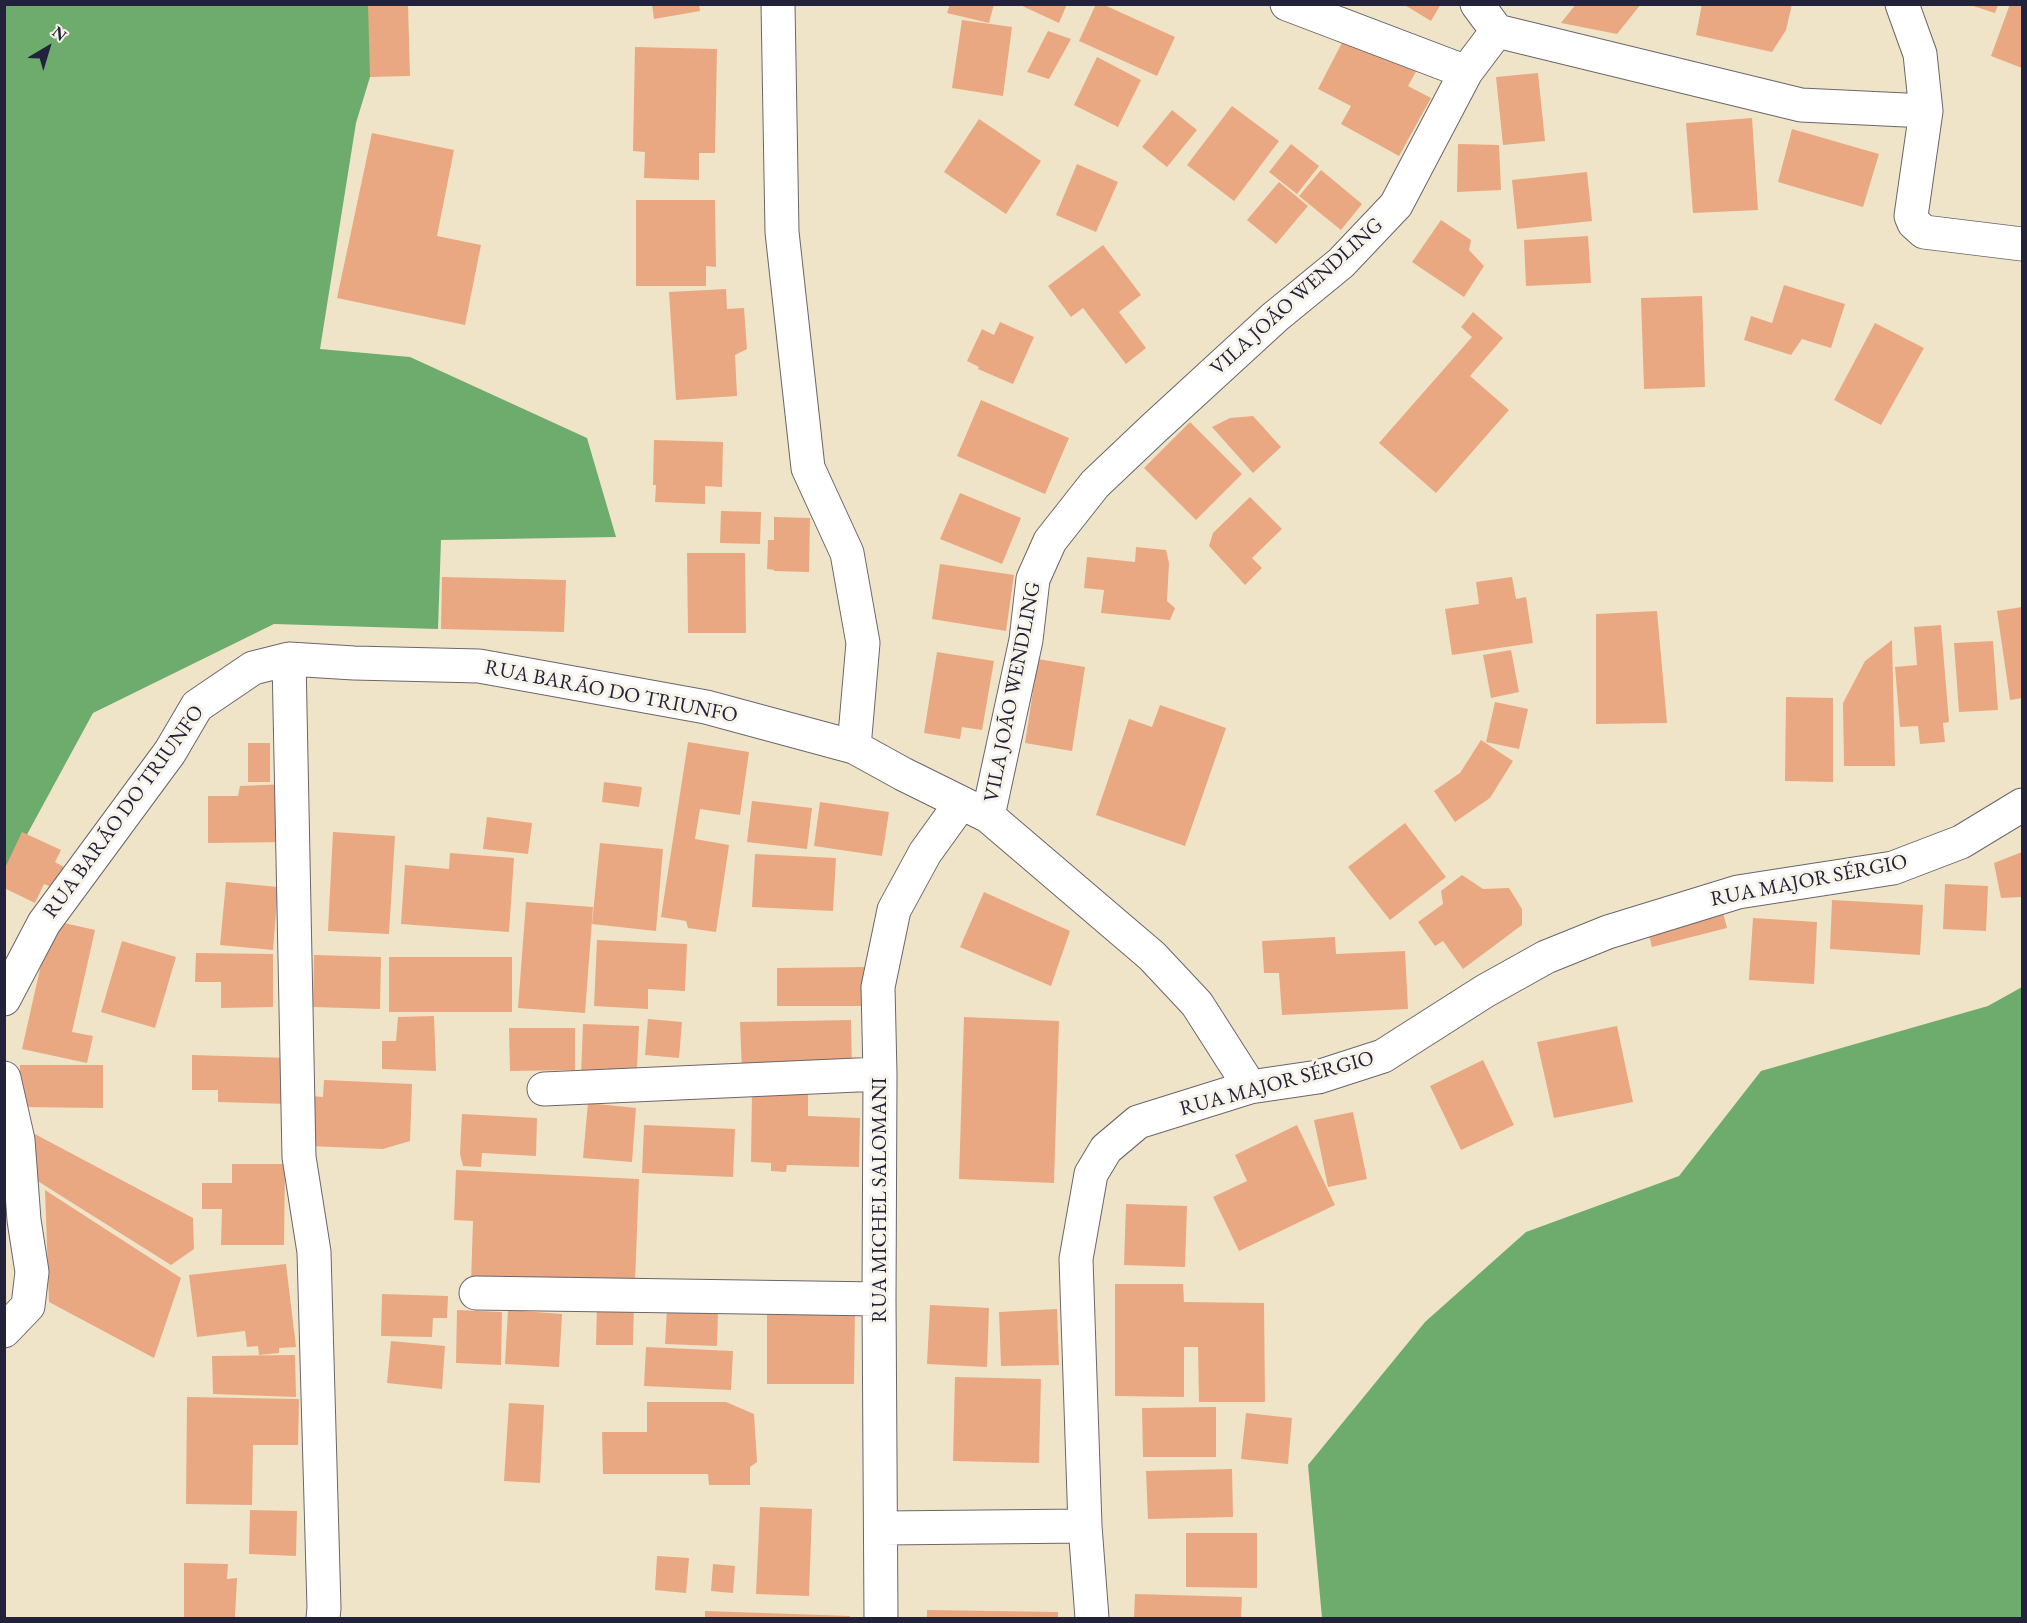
<!DOCTYPE html>
<meta charset="utf-8">
<style>
body{margin:0}
#map{position:relative;width:2027px;height:1623px;overflow:hidden;background:#f0e4c8;font-family:"EB Garamond",serif}
canvas{display:block}
.frame{position:absolute;inset:0;border:6px solid #22223b;pointer-events:none}
.north{position:absolute;left:18px;top:18px;width:60px;height:60px;-webkit-text-stroke:4px #f7f3e8;paint-order:stroke;rotate:38deg;font-size:16px;font-weight:700;line-height:24px;text-align:center;color:#22223b}
.north::after{content:'';display:block;margin:auto;width:21px;height:27px;background:#22223b;clip-path:polygon(50% 0,100% 100%,50% 72%,0 100%)}
</style>
<div id="map">
<canvas width="2027" height="1623"></canvas>
<div class="frame"></div>
<div class="north">N</div>
</div>
<script>
const g = document.querySelector('canvas').getContext('2d');
g.lineJoin = 'round';
function fillPath(path, color) { g.fillStyle = color; g.fill(path, 'evenodd'); }
function stroke(path, color, width, dash) { g.strokeStyle = color; g.lineWidth = width; g.lineCap = dash ? 'butt' : 'round'; g.setLineDash(dash || []); g.stroke(path); }
function label(font, color, halo, rows, align = 'center') {
  g.font = font + ' "EB Garamond",serif'; g.lineWidth = 6; g.setLineDash([]); g.textBaseline = 'middle'; g.strokeStyle = halo; g.fillStyle = color; for (const [text, x, y, turn = 0] of rows) {
    g.save(); g.translate(x, y); g.rotate((+turn || 0) * Math.PI / 180); g.textAlign = isNaN(turn) ? turn : align; if (halo) g.strokeText(text, 0, 0); g.fillText(text, 0, 0); g.restore();
  }
}
const forest = new Path2D(`
 M5 5H385L370 77 356 123 320 349 410 357 587 438 616 537 441 540 438 629 274 624 93 713 5 875Z
 M2022 987V1618H1322L1308 1465 1425 1322 1526 1232 1679 1176 1761 1071 1988 1006Z`);
const building = new Path2D(`
 M368 4H408L410 76 370 77Z
 M652 4H699L700 11 654 19Z
 M950 4H994L989 23 947 13Z
 M1018 4H1067L1059 23Z
 M1096 4H1102L1175 37 1157 76 1079 41Z
 M1403 4H1441L1431 21Z
 M1576 4H1641L1617 34 1561 23Z
 M1702 4H1792L1786 30 1772 52 1696 35Z
 M2010 4H2022V68L1991 56Z
 M1970 5H1998L1995 13Z
 M962 20 1012 27 1003 96 952 88Z
 M1048 31 1071 39 1049 79 1027 72Z
 M1346 35 1418 68 1408 86 1431 98 1399 156 1341 124 1351 106 1318 89Z
 M635 47 717 49 715 153H699V180L644 178 645 152 633 151Z
 M1097 57 1141 80 1118 127 1074 105Z
 M1538 73 1545 141 1503 145 1496 77Z
 M1232 106 1279 141 1234 201 1187 165Z
 M1172 110 1197 130 1167 167 1142 147Z
 M1752 118 1758 210 1693 213 1686 123Z
 M979 119 1041 161 1006 214 944 172Z
 M1792 129 1879 154 1863 207 1778 182Z
 M372 133 454 150 437 236 481 245 465 325 337 298Z
 M1291 144 1319 166 1297 194 1269 172Z
 M1458 144 1499 145 1501 190 1457 192Z
 M1077 164 1118 182 1096 232 1056 215Z
 M1321 170 1362 204 1341 230 1299 196Z
 M1587 172 1592 221 1517 229 1512 180Z
 M1279 182 1308 206 1276 244 1247 220Z
 M636 200H715L716 267 706 266V286H636Z
 M1441 220 1471 240 1469 250 1484 266 1464 297 1412 262Z
 M1588 236 1591 283 1526 286 1524 240Z
 M1103 245 1141 295 1119 312 1146 348 1126 364 1083 308 1071 317 1048 286Z
 M1784 285 1845 304 1831 348 1802 339 1791 355 1744 340 1751 316 1772 323Z
 M726 289 727 309 744 308 747 349 735 355 737 396 676 400 669 292Z
 M1702 296 1705 387 1644 389 1641 298Z
 M1473 312 1503 338 1470 376 1509 410 1436 493 1379 443 1472 337 1461 327Z
 M1000 322 1034 337 1013 384 978 369 979 367 967 361 982 329 994 335Z
 M1875 323 1924 348 1881 425 1834 400Z
 M981 400 1069 438 1045 494 957 456Z
 M1253 416 1281 447 1253 473 1212 427 1230 418Z
 M1190 422 1242 474 1196 520 1144 468Z
 M654 440 723 442 722 487 705 486V504L655 502 656 485H653Z
 M960 493 1021 518 1002 564 940 539Z
 M1250 497 1282 529 1252 558 1262 568 1245 585 1209 546 1213 533Z
 M721 511 761 512 760 544 720 543Z
 M774 517 810 518 809 572 774 571V570L767 569 768 540H774Z
 M1136 547 1166 550 1169 563 1167 601 1175 608 1170 620 1101 613 1104 590 1084 588 1087 557 1135 562Z
 M687 553H745L746 633H688Z
 M940 564 1014 575 1006 631 932 619Z
 M442 577 566 580 564 632 441 629Z
 M1512 577 1516 599 1526 597 1533 643 1452 655 1445 609 1479 604 1476 582Z
 M2022 607V698L2010 700 1997 611Z
 M1657 611 1667 723 1596 724V614Z
 M1941 625 1949 722 1943 723 1945 742 1920 744 1918 726 1900 727 1895 667 1917 665 1914 627Z
 M1892 640 1895 766H1844L1843 703 1865 661Z
 M1993 641 1998 710 1959 712 1954 643Z
 M1511 650 1519 692 1491 698 1483 655Z
 M937 652 994 661 982 730 962 727 960 739 924 733Z
 M1038 659 1085 667 1072 751 1025 743Z
 M1786 697 1833 698V782L1785 781Z
 M1495 702 1528 709 1519 749 1486 742Z
 M1160 705 1226 728 1185 846 1096 815 1129 719 1152 727Z
 M1481 740 1513 761 1490 798 1455 822 1434 791 1460 773Z
 M688 742 749 752 740 815 700 809 695 839 729 845 716 932 688 928 686 921 661 917Z
 M248 743H270V782H248Z
 M604 782 642 787 639 807 602 802Z
 M288 784 291 842 208 843V796H238L240 786Z
 M752 801 812 808 807 849 747 842Z
 M820 802 889 812 882 856 814 846Z
 M487 817 532 823 528 854 483 849Z
 M1405 823 1446 877 1390 920 1348 867Z
 M22 832 61 850 55 862 64 867 54 888 44 884 35 903 4 888V870Z
 M333 832 395 836 389 934 328 931Z
 M600 843 663 849 656 931 592 924Z
 M2022 852V897L2001 898 1994 863Z
 M450 853 514 858 509 932 401 924 405 865 449 869Z
 M755 854 836 858 833 911 752 907Z
 M1462 875 1483 889 1509 888 1522 909V925L1463 969 1443 941 1435 946 1418 922 1443 904 1441 891Z
 M226 882 278 887 273 950 220 945Z
 M1945 884 1988 886 1986 931 1943 929Z
 M984 892 1070 931 1051 986 960 947Z
 M1832 900 1923 905 1920 955 1830 949Z
 M526 902 593 907 585 1013 518 1008Z
 M1721 905 1727 928 1652 947 1646 923Z
 M1753 918 1817 922 1814 984 1749 980Z
 M51 920 95 930 72 1032 93 1036 87 1063 22 1049Z
 M1335 937 1336 954 1405 951 1408 1009 1282 1015 1279 973H1264L1262 941Z
 M597 940 687 944 685 991 648 989V1009L594 1006Z
 M122 941 176 957 155 1028 101 1012Z
 M196 953 273 954V1007L221 1008V982H195Z
 M314 955 381 957 380 1009 313 1007Z
 M389 957H512V1012H389Z
 M868 967V1006H777V968Z
 M434 1016 436 1071 382 1069V1041H396L398 1017Z
 M964 1017 1059 1021 1054 1183 959 1179Z
 M648 1019 682 1022 679 1058 645 1055Z
 M851 1020 852 1069 742 1072 740 1022Z
 M583 1024 639 1026 637 1068H632V1078L581 1075Z
 M1617 1026 1633 1102 1554 1118 1537 1042Z
 M509 1028H575V1070L510 1071Z
 M192 1055 290 1058 289 1104 218 1102V1090H192Z
 M1483 1060 1514 1125 1461 1150 1430 1086Z
 M20 1065H103V1108L20 1107Z
 M324 1080 412 1084 410 1141 383 1149 308 1146 310 1096 323 1097Z
 M752 1092 808 1093V1116L860 1118 859 1167 787 1165 786 1172 771 1171V1163L751 1162Z
 M588 1103 636 1108 632 1162 583 1158Z
 M1353 1112 1367 1179 1328 1187 1314 1120Z
 M462 1114 537 1118 536 1156 482 1153 481 1167 463 1166 460 1154Z
 M644 1125 735 1129 733 1177 642 1173Z
 M1297 1125 1335 1205 1239 1251 1213 1197 1247 1181 1235 1155Z
 M31 1132 193 1218 194 1249 171 1265 36 1180Z
 M232 1164H285L284 1245H221L222 1209H202V1183H232Z
 M456 1170 639 1179 635 1282 471 1283 473 1221 454 1220Z
 M45 1190 181 1278 154 1358 49 1302Z
 M1126 1204 1187 1206 1185 1267 1124 1265Z
 M286 1264 296 1347 279 1348V1353L259 1355 258 1346 247 1347 245 1331 197 1337 189 1275Z
 M1115 1284H1183L1184 1302 1264 1303 1265 1402H1199L1198 1347H1184V1397L1115 1396Z
 M382 1294 448 1296 447 1318H433L432 1337 381 1336Z
 M597 1303 634 1304 633 1345H596Z
 M930 1305 989 1308 987 1367 927 1364Z
 M767 1308 855 1309 854 1384H767Z
 M667 1309 718 1312 717 1346 665 1344Z
 M1057 1309 1059 1365 1001 1366 999 1312Z
 M457 1310 502 1312 501 1365 456 1363Z
 M508 1310 562 1314 559 1367 505 1364Z
 M391 1341 445 1346 442 1389 387 1383Z
 M646 1347 733 1351 731 1390 644 1386Z
 M295 1355 296 1397 213 1394 212 1356Z
 M955 1377 1041 1379 1039 1463 953 1461Z
 M187 1397 299 1399 298 1445H253L252 1505 186 1504Z
 M647 1402H726L754 1414 757 1462 750 1467V1485H709L708 1474H603L602 1432H647Z
 M509 1403 544 1405 540 1483 504 1481Z
 M1216 1407V1457H1143L1142 1408Z
 M1246 1413 1292 1418 1288 1464 1241 1459Z
 M1232 1469 1233 1517 1148 1519 1146 1471Z
 M760 1507 812 1509 809 1596 756 1594Z
 M250 1510 297 1511 296 1556 249 1554Z
 M1186 1533H1257V1588L1186 1587Z
 M657 1556 689 1558 686 1593 655 1590Z
 M184 1563 228 1564 227 1579 237 1578 235 1617H184Z
 M713 1564 735 1566 733 1593 711 1591Z
 M1135 1594 1242 1597 1241 1618H1134Z
 M927 1610 1058 1612V1618H927Z
 M705 1611 850 1616V1618H705Z`);
const minor = new Path2D(`
 M778 4 782 232 808 468 847 553 863 643 854 747
 M1287 4 1466 72
 M1477 4 1497 31
 M1902 4 1920 54 1926 111 1911 216 1914 223 1924 232 2022 244
 M289 659 299 1157 314 1252 324 1608 323 1618
 M988 816 1026 640 1033 579 1050 541 1095 484 1153 429 1275 317 1341 263 1396 205 1466 72 1497 31 1801 105 1926 111
 M4 999 44 923 170 752 197 706 253 668 289 659 354 663 479 666 706 707 854 747 903 774 988 816 1152 956 1197 1004 1250 1087
 M4 1078 18 1140 24 1220 32 1272 28 1306 4 1331
 M544 1089 880 1074
 M476 1293 879 1299
 M882 1528 1085 1526
 M881 1618 879 1299 880 1074 878 987 894 910 925 853 961 803
 M1092 1618 1085 1526 1076 1259 1091 1174 1106 1149 1138 1122 1250 1087 1318 1077 1383 1056 1485 991 1546 957 1608 932 1738 892 1893 868 1961 842 2022 805`);
const streetNames = [
 ["VILA JOÃO WENDLING",1297,297,-42],
 ["RUA BARÃO DO TRIUNFO",611,692,11],
 ["VILA JOÃO WENDLING",1013,692,-79],
 ["RUA BARÃO DO TRIUNFO",124,812,-54],
 ["RUA MAJOR SÉRGIO",1809,881,-11],
 ["RUA MAJOR SÉRGIO",1277,1084,-15],
 ["RUA MICHEL SALOMANI",880,1200,-90]
];
fillPath(forest, '#6dac6d');
fillPath(building, '#e9a881');
stroke(minor, '#6a666c', 35);
stroke(minor, '#fff', 33);
label('21px', '#22223b', '#f7f3e8', streetNames);
</script>
